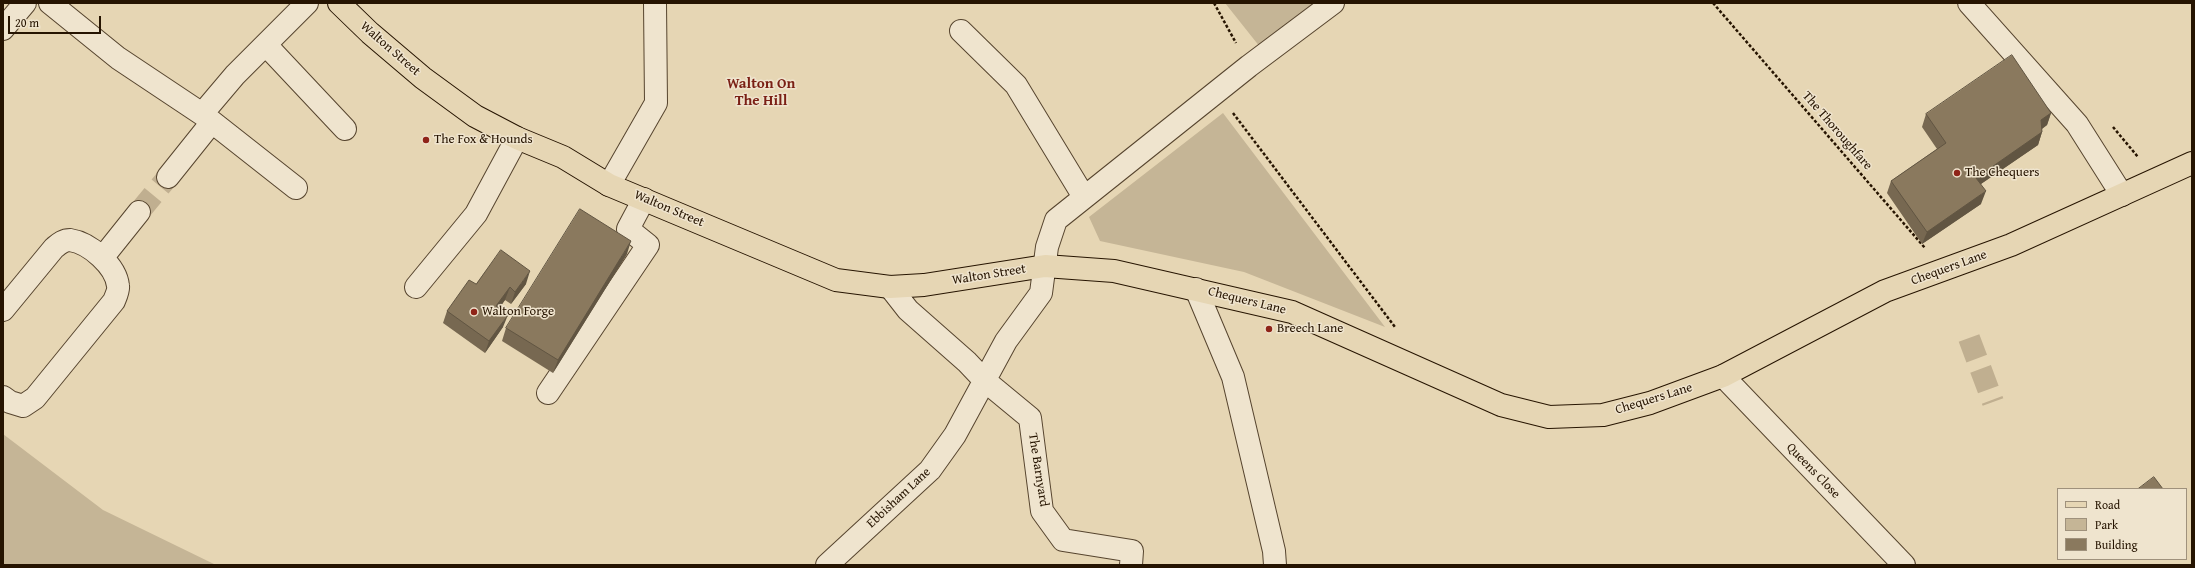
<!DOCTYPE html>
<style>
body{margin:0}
#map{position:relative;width:2195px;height:568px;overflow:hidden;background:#e6d6b4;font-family:"Gentium Book Plus",serif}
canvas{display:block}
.frame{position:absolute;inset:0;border:4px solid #261401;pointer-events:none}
.legend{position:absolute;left:2057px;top:488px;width:130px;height:72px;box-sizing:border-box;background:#efe4ce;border:1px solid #9f917c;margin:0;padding:5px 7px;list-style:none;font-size:12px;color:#261401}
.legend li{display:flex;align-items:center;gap:8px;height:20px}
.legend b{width:20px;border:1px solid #9f917c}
.scale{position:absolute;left:8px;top:16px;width:93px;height:18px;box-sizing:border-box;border:2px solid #261401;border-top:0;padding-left:5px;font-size:12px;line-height:14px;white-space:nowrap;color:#261401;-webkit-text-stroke:3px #efe4ce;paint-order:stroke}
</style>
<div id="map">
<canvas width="2195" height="568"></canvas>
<div class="frame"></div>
<ul class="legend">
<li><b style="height:5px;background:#e6d6b4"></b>Road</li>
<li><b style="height:11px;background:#c5b596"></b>Park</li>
<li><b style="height:11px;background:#8a795e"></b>Building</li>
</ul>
<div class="scale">20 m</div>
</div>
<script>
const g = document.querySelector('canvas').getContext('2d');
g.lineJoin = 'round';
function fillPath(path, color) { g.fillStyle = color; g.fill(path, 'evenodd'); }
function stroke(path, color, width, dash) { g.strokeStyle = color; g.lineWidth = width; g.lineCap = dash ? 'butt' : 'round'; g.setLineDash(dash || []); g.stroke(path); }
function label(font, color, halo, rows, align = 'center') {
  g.font = font + ' "Gentium Book Plus",serif'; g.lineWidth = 3; g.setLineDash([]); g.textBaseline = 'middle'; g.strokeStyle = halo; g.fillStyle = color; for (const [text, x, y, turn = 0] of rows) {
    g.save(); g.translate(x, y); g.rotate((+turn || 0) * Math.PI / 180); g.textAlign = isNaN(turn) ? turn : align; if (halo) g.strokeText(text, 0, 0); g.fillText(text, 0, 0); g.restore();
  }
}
const green = new Path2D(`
 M1225 3H1316L1260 47Z
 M1223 113 1385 327 1244 272 1100 241 1089 217Z
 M3 434 103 510 216 565H3Z`);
const minorTunnel = new Path2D(`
 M139 212 168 177
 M1969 338 1993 402`);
const path = new Path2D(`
 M1214 3 1236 43
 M1713 3 1925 248
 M1233 113 1395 327
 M2113 127 2138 157`);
const minor = new Path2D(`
 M50 3 118 58 202 114
 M1969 3 2077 124 2122 195
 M3 29 25 3
 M961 31 1016 85 1084 197
 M266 45 345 129
 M168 177 212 122
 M609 185 656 103 655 3
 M296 188 202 114 235 75 307 3
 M103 257 139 212
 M416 287 476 214 517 138
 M890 287 908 310 967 362 984 380 1030 418 1042 511 1063 540 1132 551 1131 565
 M1196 289 1233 377 1274 551 1275 565
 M3 310 54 248C59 244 63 240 70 240 90 243 116 266 118 286 119 290 116 296 114 301L35 398 23 406 10 402 3 397
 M1723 376 1904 565
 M548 393 648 245 628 229 644 199
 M827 565 930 470 955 435 1006 341 1041 293 1047 247 1056 220 1249 66 1333 3`);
const major = new Path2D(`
 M339 3 370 33 423 78 475 116 517 138 563 157 609 185 836 280 890 287 924 285 1045 266 1114 271 1292 312 1501 405 1549 417 1603 415 1650 403 1723 376 1885 291 2011 245 2192 163`);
const wall = new Path2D(`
 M2051 113 2047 125 2042 129V132L2038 145 1981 184V204L1922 244 1887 193 1891 181 1937 149 1922 127 1926 114Z
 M627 254 553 373 502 341 506 328Z
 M476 284H526L511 304 505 300 499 308 503 327 485 353 443 323 447 311Z`);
const shadedWall = new Path2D(`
 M2051 113 2047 125 2036 133 2041 120Z
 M2042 132 2038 145 1972 190 1976 178Z
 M1986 191 1981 204 1922 244 1927 232Z
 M631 241 627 254 553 373 558 360Z
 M530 271 526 284 511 304 515 292Z
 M510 287 505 300 492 319 496 306Z
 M508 315 503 327 485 353 489 341Z`);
const building = new Path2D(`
 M2012 55 2051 113 2041 120 2042 132 1976 178 1986 191 1927 232 1891 181 1946 143 1926 114Z
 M580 209 631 241 558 360 506 328Z
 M501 250 530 271 515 292 510 287 496 306 508 315 489 341 447 311 469 280 476 284Z
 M2154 477 2163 489H2138Z`);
const markers = [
 [426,140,4,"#8f2418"],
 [1957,173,4,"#8f2418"],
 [474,312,4,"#8f2418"],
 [1269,329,4,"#8f2418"]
];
const streetNames = [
 ["Walton Street",390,49,41],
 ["The Thoroughfare",1837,131,49],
 ["Walton Street",669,209,23],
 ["Chequers Lane",1949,268,-20],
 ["Walton Street",989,275,-9],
 ["Chequers Lane",1247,301,14],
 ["Chequers Lane",1654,399,-17],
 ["The Barnyard",1038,470,81],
 ["Queens Close",1813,471,46],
 ["Ebbisham Lane",899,498,-43]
];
const poiNames = [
 ["The Fox & Hounds",434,140],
 ["The Chequers",1965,173],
 ["Walton Forge",482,312],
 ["Breech Lane",1277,329]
];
const quarterNames = [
 ["Walton On",761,84],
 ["The Hill",761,101]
];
fillPath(green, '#c5b596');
stroke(minorTunnel, '#c0af90', 22, [22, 11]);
stroke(minor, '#56442e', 24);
stroke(major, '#261401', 24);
stroke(path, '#261401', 2.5, [3, 2]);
stroke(minor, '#efe4ce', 22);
stroke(major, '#e6d6b4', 22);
fillPath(wall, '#776851');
fillPath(shadedWall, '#615542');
fillPath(building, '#8a795e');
stroke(building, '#615542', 1);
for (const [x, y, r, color] of markers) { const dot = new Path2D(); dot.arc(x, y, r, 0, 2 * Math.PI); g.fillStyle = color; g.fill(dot); stroke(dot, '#efe4ce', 1.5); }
label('13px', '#261401', '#efe4ce', streetNames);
label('13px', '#261401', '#efe4ce', poiNames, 'left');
label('bold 15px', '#7a1f14', '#efe4ce', quarterNames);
</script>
